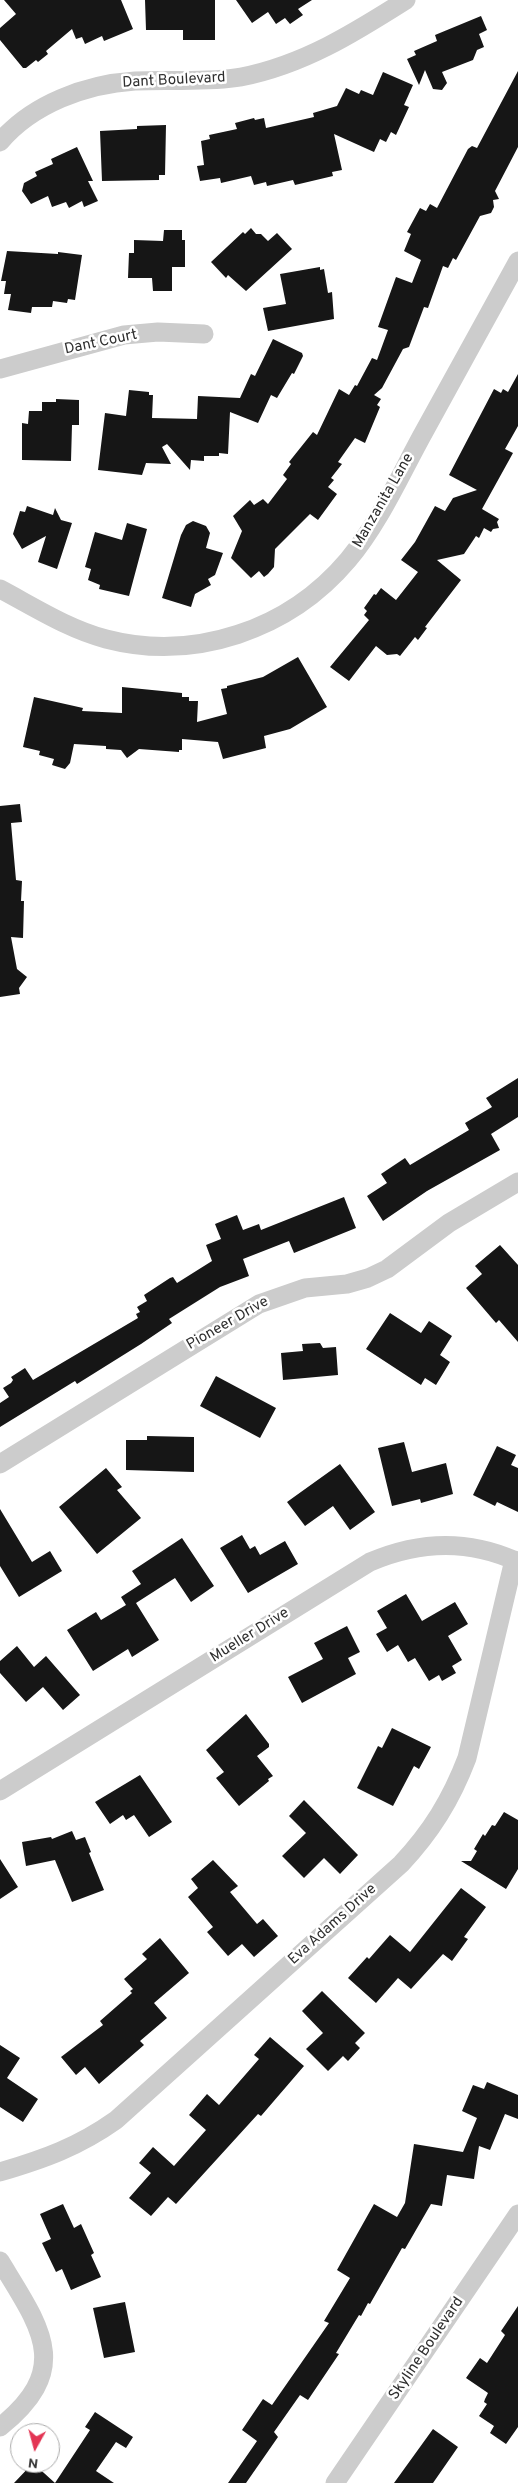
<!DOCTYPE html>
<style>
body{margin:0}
#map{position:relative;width:518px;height:2483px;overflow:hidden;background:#fff;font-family:Overpass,sans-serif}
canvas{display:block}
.north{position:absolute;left:10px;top:2423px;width:50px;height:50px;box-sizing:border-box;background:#fff;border:1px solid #acacac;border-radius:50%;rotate:187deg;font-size:14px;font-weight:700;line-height:20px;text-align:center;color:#2f2f2f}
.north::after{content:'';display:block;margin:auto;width:18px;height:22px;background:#e33553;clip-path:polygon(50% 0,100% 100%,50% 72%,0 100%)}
</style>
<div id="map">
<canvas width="518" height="2483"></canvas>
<div class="north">N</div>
</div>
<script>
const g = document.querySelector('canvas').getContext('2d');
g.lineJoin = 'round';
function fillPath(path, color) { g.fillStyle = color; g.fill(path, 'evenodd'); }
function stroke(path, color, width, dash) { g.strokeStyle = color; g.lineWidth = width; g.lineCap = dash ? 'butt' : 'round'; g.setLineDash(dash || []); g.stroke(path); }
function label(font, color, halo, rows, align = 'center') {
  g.font = font + ' Overpass,sans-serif'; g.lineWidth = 5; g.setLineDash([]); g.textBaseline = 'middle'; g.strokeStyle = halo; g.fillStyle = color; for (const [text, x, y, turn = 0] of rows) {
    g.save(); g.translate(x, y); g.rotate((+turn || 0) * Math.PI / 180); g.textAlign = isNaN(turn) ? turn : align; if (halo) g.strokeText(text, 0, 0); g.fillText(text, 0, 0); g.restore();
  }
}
const building = new Path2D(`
 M4 0H121L133 29 104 41 102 36 85 44 82 37 76 39 72 29 46 51 48 54 38 62 36 60 26 68H23L0 40V28L16 14Z
 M145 0H215V40H183V30H146Z
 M236 0H312L298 9 303 15 290 24 285 18 276 24 268 12 252 23Z
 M481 16 487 30 479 34 484 47 477 50 473 60 442 72 447 83 442 90 433 89 425 70 419 85 407 59 416 55 414 51 437 41 435 35Z
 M518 71V147L495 191 499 199 493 200 494 207 491 213 480 216 456 260 453 258 448 268 443 266 428 308 424 307 409 347 403 349 382 388 374 395 381 399 377 405 380 407 365 443 355 438 338 462 342 464 331 478 334 480 328 487 337 494 318 520 310 514 275 549 274 567 268 574 264 577 259 571 251 578 231 558 242 531 233 516 250 500 254 505 263 499 268 504 287 479 283 475 291 464 289 462 313 432 317 435 339 389 349 395 355 385 357 386 372 358 377 360 388 330 378 327 396 277 412 283 421 260 404 251 411 234 407 232 420 208 426 211 430 204 437 208 468 149 472 146 477 148Z
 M383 72 413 85 404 105 409 107 396 135 391 132 386 142 380 139 374 152 334 134 342 170 332 172 333 176 295 185 293 180 267 186 266 182 254 185 251 176 221 183 220 178 200 181 197 166 204 165 201 141 210 139 209 135 237 129 235 123 254 118 255 120 264 118 266 128 314 117 313 113 337 106 346 88 359 94 361 90 373 95Z
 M166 125 165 175H159V180L102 181 100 131 137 129V126Z
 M77 147 93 181H88L98 201 84 207 82 201 69 208 66 202 52 207 48 196 31 204 22 191 24 183 37 176 35 172 53 164 51 159Z
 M251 228 256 234H261L268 241 277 233 292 249 246 291 228 275 226 278 211 262 243 232 245 234Z
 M164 230H182V240H185V267H172V291H153L152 278H128L129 253H134V240L163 241Z
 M7 251 58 254V252L82 255 75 300 68 299 67 303 53 301 52 307H32L31 313 8 310 11 294H4L6 281H1Z
 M320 267V270L324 269 328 293 332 292 334 319 268 331 263 308 286 304 280 274Z
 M273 339 302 353 303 356 294 374 292 373 277 398 271 395 258 423 230 412 228 454 219 453V456H204V461L191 460 190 470 167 444 162 447 171 464 146 463 142 475 98 470 105 413 126 416 129 390 149 392V395H153L152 418 197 419 198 396 240 398 251 374 255 376Z
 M518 374V426L505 449 513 453 482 509 499 519 497 522 499 528 493 529 491 532 484 528 479 538 476 536 464 554 437 560 461 580 425 627 427 628 418 640 415 637 400 656 397 654 387 655 376 646 349 681 330 667 369 620 364 615 367 611 364 608 374 594 376 595 381 588 396 600 418 572 401 560 415 542 435 506 445 511 453 498 477 490 449 475 494 389 501 393 503 389 508 392Z
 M56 399 79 400V425H72L71 461 22 460V423L28 424 29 411H42V402H56Z
 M27 506 53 515 55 508 61 520 72 523 57 569 38 562 46 536 22 549 13 534 20 511 25 512Z
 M193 521 206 526 210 533 206 548 223 553 215 575 208 579 211 585 195 594 191 607 162 598 181 535 186 525Z
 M127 523 147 529 129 596 99 589 100 585 88 580 91 569 85 567 95 532 122 540Z
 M298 657 327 707 290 729 264 736 266 748 223 759 218 742 182 739V750H179V752L139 749 127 758 121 750 106 749V746L74 744 70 763 65 769 52 765 54 759 39 755 40 751 23 747 34 697 83 708 82 711 122 713V687L182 693V697H189V701H198L197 722 227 714 221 689 227 688V686L263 677Z
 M20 804 22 822 11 823 16 880 22 881 21 901H24L23 938 11 937 17 969 27 977 19 988 20 994 0 997V806Z
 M518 1078V1117L491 1134 500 1150 427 1191 383 1221 367 1196 387 1183 381 1174 405 1158 410 1165 469 1130 465 1123 492 1107 486 1098Z
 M344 1197 356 1228 294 1253 289 1241 243 1259 249 1276 220 1287 169 1319 172 1323 141 1344 77 1384 75 1381 0 1427V1403L9 1397 3 1388 11 1383 13 1380 11 1377 25 1368 33 1380 138 1318 136 1314 140 1312 137 1307 147 1301 144 1295 170 1278 173 1277 177 1283 212 1261 206 1245 221 1239 215 1224 237 1215 243 1230 259 1224 261 1230Z
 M500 1245 518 1265V1342L499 1320 496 1323 466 1288 482 1274 475 1266Z
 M390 1313 421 1333 429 1321 452 1336 440 1355 450 1362 436 1385 425 1378 421 1385 366 1349Z
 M320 1343 323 1348 336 1347 338 1375 283 1380 281 1353 303 1351 302 1344Z
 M216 1376 276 1408 260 1438 200 1406Z
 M147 1436 194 1437V1472L126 1470V1440H147Z
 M404 1442 412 1472 446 1463 453 1494 421 1503 420 1499 392 1506 378 1448Z
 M497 1446 516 1455 511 1465 518 1468V1512L497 1502 495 1506 473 1495Z
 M340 1464 375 1512 350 1530 333 1506 305 1526 287 1502Z
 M106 1468 122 1487 117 1490 141 1518 97 1554 59 1507Z
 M0 1509 32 1562 50 1551 62 1571 19 1597 0 1566Z
 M242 1535 250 1549 255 1546 260 1555 285 1541 298 1564 248 1593 220 1548Z
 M182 1538 214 1586 191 1602 175 1578 136 1603 159 1640 132 1657 128 1649 93 1671 67 1630 96 1612 101 1620 126 1605 121 1597 141 1584 132 1571Z
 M406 1594 422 1621 455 1602 468 1624 448 1636 462 1660 452 1666 456 1673 442 1681 439 1675 429 1681 415 1658 408 1662 398 1645 387 1652 376 1634 387 1628 377 1611Z
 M347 1626 360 1652 348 1658 356 1674 302 1703 288 1677 323 1659 314 1643Z
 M17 1646 34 1667 46 1656 80 1695 63 1710 43 1687 26 1702 0 1673V1661Z
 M246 1714 269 1744V1747L257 1756 273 1776 268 1779 269 1781 239 1806 216 1778 224 1772 206 1750Z
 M392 1728 431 1747 419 1769 414 1766 393 1806 357 1788 378 1746 382 1748Z
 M140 1775 172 1822 149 1837 134 1815 126 1820 123 1815 110 1824 95 1802Z
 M304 1800 358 1855 340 1874 324 1858 304 1878 282 1856 306 1833 289 1816Z
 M504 1812 518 1820V1869L506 1889 461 1861H471L477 1851 474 1849 483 1834 485 1836 492 1825 495 1826Z
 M72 1831 76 1840 85 1837 91 1852 89 1853 104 1890 72 1902 55 1860 26 1866 22 1842 51 1837 52 1839Z
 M0 1859 18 1887 0 1899Z
 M213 1860 238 1886 230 1892 257 1924 263 1919 278 1936 254 1957 242 1944 228 1956 207 1932 213 1927 188 1897 198 1888 191 1879Z
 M461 1888 486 1907 464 1937 468 1939 452 1961 443 1954 411 1989 398 1978 376 2003 348 1978 367 1957 369 1959 390 1935 410 1952Z
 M160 1938 189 1973 154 2003 167 2018 140 2041 144 2045 99 2084 85 2067 76 2075 61 2057 103 2025 100 2021 132 1993 130 1991 133 1989 124 1979 147 1959 142 1954Z
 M322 1991 365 2033 355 2043 360 2048 348 2061 343 2056 328 2071 306 2049 323 2033 302 2011Z
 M270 2037 304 2066 261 2116 258 2114 176 2204 168 2197 151 2216 129 2198 151 2173 139 2163 153 2147 174 2166 206 2130 189 2115 207 2094 219 2105 259 2059 254 2055Z
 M0 2045 20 2058 7 2078 38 2099 23 2122 0 2107Z
 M487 2082 518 2095V2119L505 2114 490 2150 479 2146 474 2179 447 2175 442 2206 431 2204 405 2249 402 2248 370 2304 368 2303 361 2316 359 2315 336 2353 339 2354 308 2400 300 2395 274 2432 278 2437 246 2483H228L257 2441 242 2430 263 2399 272 2405 329 2323 324 2321 350 2278 337 2270 374 2204 397 2217 405 2203 414 2144 463 2152 477 2118 462 2111 473 2085 484 2089Z
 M63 2204 74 2228 81 2224 94 2253 91 2255 101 2277 71 2290 62 2269 56 2272 42 2243 51 2239 40 2214Z
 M125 2302 135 2352 104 2358 93 2308Z
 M518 2306V2427L506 2444 490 2433 494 2426 479 2416 487 2404 484 2402 485 2399 488 2393 466 2378 480 2358 487 2363 505 2335 501 2331Z
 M95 2412 133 2437 126 2448 116 2442 96 2471 114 2483H55L90 2430 85 2427Z
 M433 2429 458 2447 433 2483H394Z
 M33 2463 55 2483H14Z`);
const minor = new Path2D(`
 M0 142C32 104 86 84 135 81 171 79 206 83 241 77 303 65 354 33 406 0
 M0 369 124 335 158 332 204 334
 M0 589C34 607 68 629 106 639 194 662 289 630 348 560 380 522 401 473 425 430 456 374 487 317 518 261
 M0 1464 259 1304 305 1288 347 1284 368 1278 387 1269 449 1223 518 1182
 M0 1791 370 1562C419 1541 469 1539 518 1562
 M0 2172C44 2159 78 2147 116 2120L401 1864C431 1832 451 1800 467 1758L514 1560
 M0 2261C40 2327 74 2368 0 2427
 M335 2483 518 2214`);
const streetNames = [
 ["Dant Boulevard",174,81,-3],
 ["Dant Court",101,343,-12],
 ["Manzanita Lane",384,501,-60],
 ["Pioneer Drive",228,1324,-30],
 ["Mueller Drive",250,1636,-32],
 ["Eva Adams Drive",333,1925,-42],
 ["Skyline Boulevard",427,2349,-56]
];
fillPath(building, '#161616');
stroke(minor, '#ccc', 19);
label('15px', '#2f2f2f', '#fff', streetNames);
</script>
